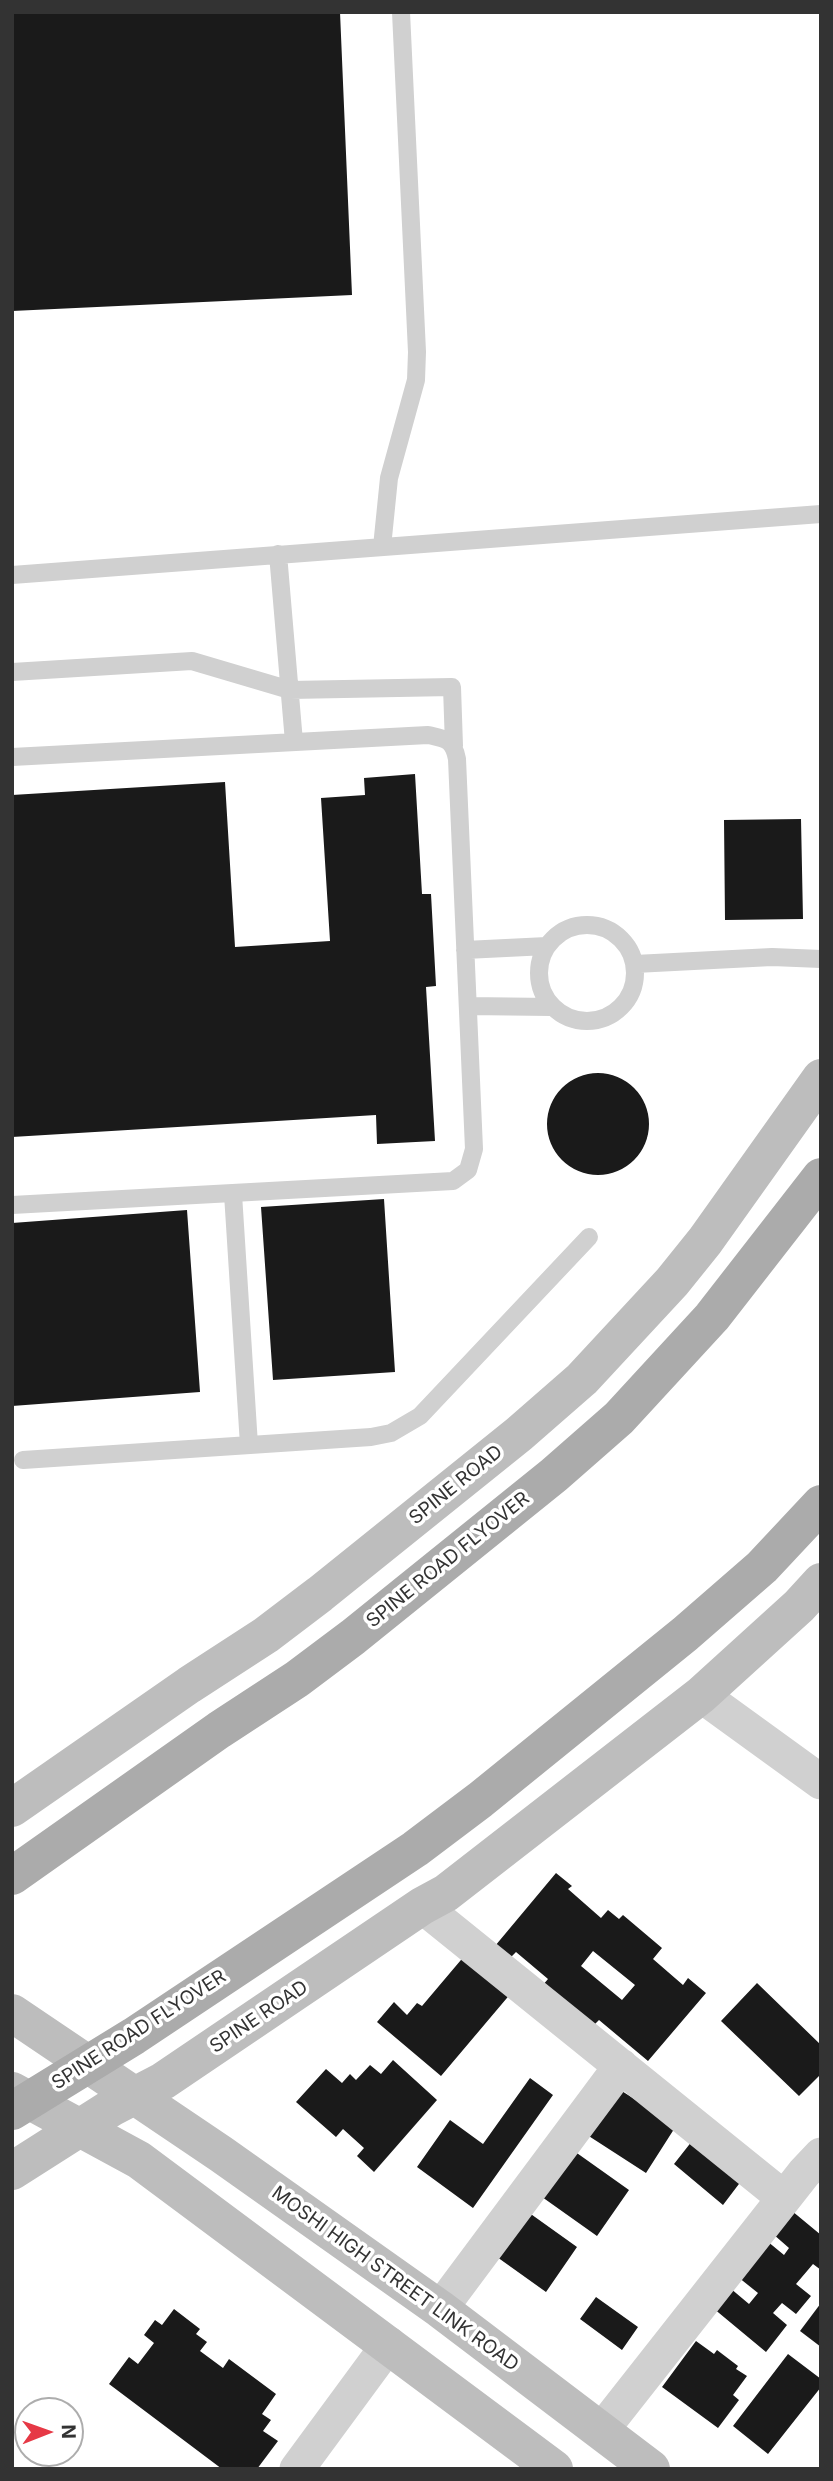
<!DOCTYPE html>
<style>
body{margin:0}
#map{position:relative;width:833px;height:2481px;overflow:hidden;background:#fff;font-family:Inter,sans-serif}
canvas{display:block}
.frame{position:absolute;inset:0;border:14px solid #333;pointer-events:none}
.north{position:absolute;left:14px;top:2397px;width:70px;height:70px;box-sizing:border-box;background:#fff;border:2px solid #adadad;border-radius:50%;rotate:89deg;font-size:19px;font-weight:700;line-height:28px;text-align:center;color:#333}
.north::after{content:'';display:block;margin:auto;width:24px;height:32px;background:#e63946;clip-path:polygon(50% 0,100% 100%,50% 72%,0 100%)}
</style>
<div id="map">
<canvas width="833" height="2481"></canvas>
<div class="frame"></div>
<div class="north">N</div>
</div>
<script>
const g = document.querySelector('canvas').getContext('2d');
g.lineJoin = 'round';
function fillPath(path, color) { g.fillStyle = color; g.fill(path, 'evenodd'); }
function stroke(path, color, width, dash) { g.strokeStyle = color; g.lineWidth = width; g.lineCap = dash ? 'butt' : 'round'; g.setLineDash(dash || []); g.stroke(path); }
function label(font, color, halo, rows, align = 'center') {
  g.font = font + ' Inter,sans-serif'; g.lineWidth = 7; g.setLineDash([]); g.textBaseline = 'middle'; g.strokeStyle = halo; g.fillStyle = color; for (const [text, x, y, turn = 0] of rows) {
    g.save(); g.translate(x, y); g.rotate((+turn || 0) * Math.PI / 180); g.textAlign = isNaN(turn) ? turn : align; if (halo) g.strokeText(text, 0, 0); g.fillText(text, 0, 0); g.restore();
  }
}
const building = new Path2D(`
 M12 12H340L352 295 12 311Z
 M415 774 422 894H431L436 986 426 987 435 1141 377 1144 376 1115 12 1137V795L225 782 235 947 330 941 321 798 365 795 364 778Z
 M801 819 803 919 725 920 724 820Z
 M547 1124a51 51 0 1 1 102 0a51 51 0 1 1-102 0Z
 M384 1199 395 1372 273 1380 261 1207Z
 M187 1210 200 1392 12 1406V1223Z
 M556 1873 572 1886 568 1889 601 1918 608 1910 619 1919 623 1915 662 1948 653 1959 683 1985 688 1978 706 1993 648 2061 599 2020 591 2028 542 1986 548 1979 516 1952 510 1958 495 1946ZM593 1951 635 1985 622 2000 581 1966Z
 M466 1954 512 1992 441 2076 377 2022 394 2002 407 2015 417 2003 422 2006Z
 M757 1983 821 2045V2074L799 2096 721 2021Z
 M393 2060 437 2100 374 2172 357 2156 364 2148 343 2129 336 2137 296 2102 326 2069 342 2083 350 2074 356 2080 370 2065 381 2074Z
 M530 2078 553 2095 473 2208 417 2167 450 2120 483 2144Z
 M611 2084 676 2126 646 2173 581 2131Z
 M696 2136 745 2176 723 2205 674 2164Z
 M567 2146 629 2190 597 2236 535 2192Z
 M521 2207 577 2247 546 2292 490 2252Z
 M792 2211 821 2235V2270L813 2264 796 2284 811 2296 796 2314 782 2303 773 2313 787 2325 766 2352 713 2308 730 2288 749 2304 758 2293 738 2277 767 2241 784 2255 789 2248 773 2234Z
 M596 2297 638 2327 622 2350 580 2319Z
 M821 2303V2347L800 2331Z
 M174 2309 200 2329 196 2334 207 2342 200 2351 223 2368 229 2359 276 2394 262 2414 271 2420 263 2431 278 2441 257 2469H222L109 2384 129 2357 138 2364 154 2343 144 2335 155 2320 162 2325Z
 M696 2341 714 2354 717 2350 738 2366 736 2369 747 2376 733 2395 739 2400 718 2428 662 2387Z
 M788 2354 821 2379V2387L768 2454 733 2426Z`);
const lane = new Path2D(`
 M382 547 389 478 416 380 417 352 401 12
 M278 554 294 742
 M12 575 821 514
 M12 672 192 661 290 690 452 687 454 746
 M12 757 428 735C446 739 453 739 457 759L474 1149 468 1170 453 1181 12 1205
 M539 973a48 48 0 1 1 96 0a48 48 0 1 1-96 0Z
 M465 950 547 946
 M635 964 772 957 821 959
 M468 1006 551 1007
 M233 1194 249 1445
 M23 1460 371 1437 391 1433 420 1416 589 1237`);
const street = new Path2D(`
 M701 1695 821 1782
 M422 1906 784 2198
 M440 2309 621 2066
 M601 2431 804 2173 821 2155
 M297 2469 389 2344`);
const secondary = new Path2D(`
 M12 1808 189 1685 266 1635 320 1594 519 1434 582 1379 672 1282 705 1241 821 1078
 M12 2013 221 2154 440 2309 651 2469
 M12 2091 139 2160 554 2469
 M12 2171 111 2108 163 2081 422 1906 446 1893 701 1695 799 1606 821 1582`);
const primary = new Path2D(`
 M12 1876 219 1730 297 1679 353 1637 554 1475 619 1418 712 1317 821 1177`);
const primaryBridge = new Path2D(`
 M12 2111 134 2036 415 1849 480 1800 685 1634 762 1567 821 1504`);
const streetNames = [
 ["SPINE ROAD",456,1485,-39],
 ["SPINE ROAD FLYOVER",448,1560,-39],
 ["SPINE ROAD",259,2017,-34],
 ["SPINE ROAD FLYOVER",139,2030,-33],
 ["MOSHI HIGH STREET LINK ROAD",395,2279,36]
];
fillPath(building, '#1a1a1a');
stroke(lane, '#d0d0d0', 18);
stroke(street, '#d0d0d0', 35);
stroke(secondary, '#bdbdbd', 38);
stroke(primary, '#ababab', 38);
stroke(primaryBridge, '#ababab', 38);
label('19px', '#333', '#fff', streetNames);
</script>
